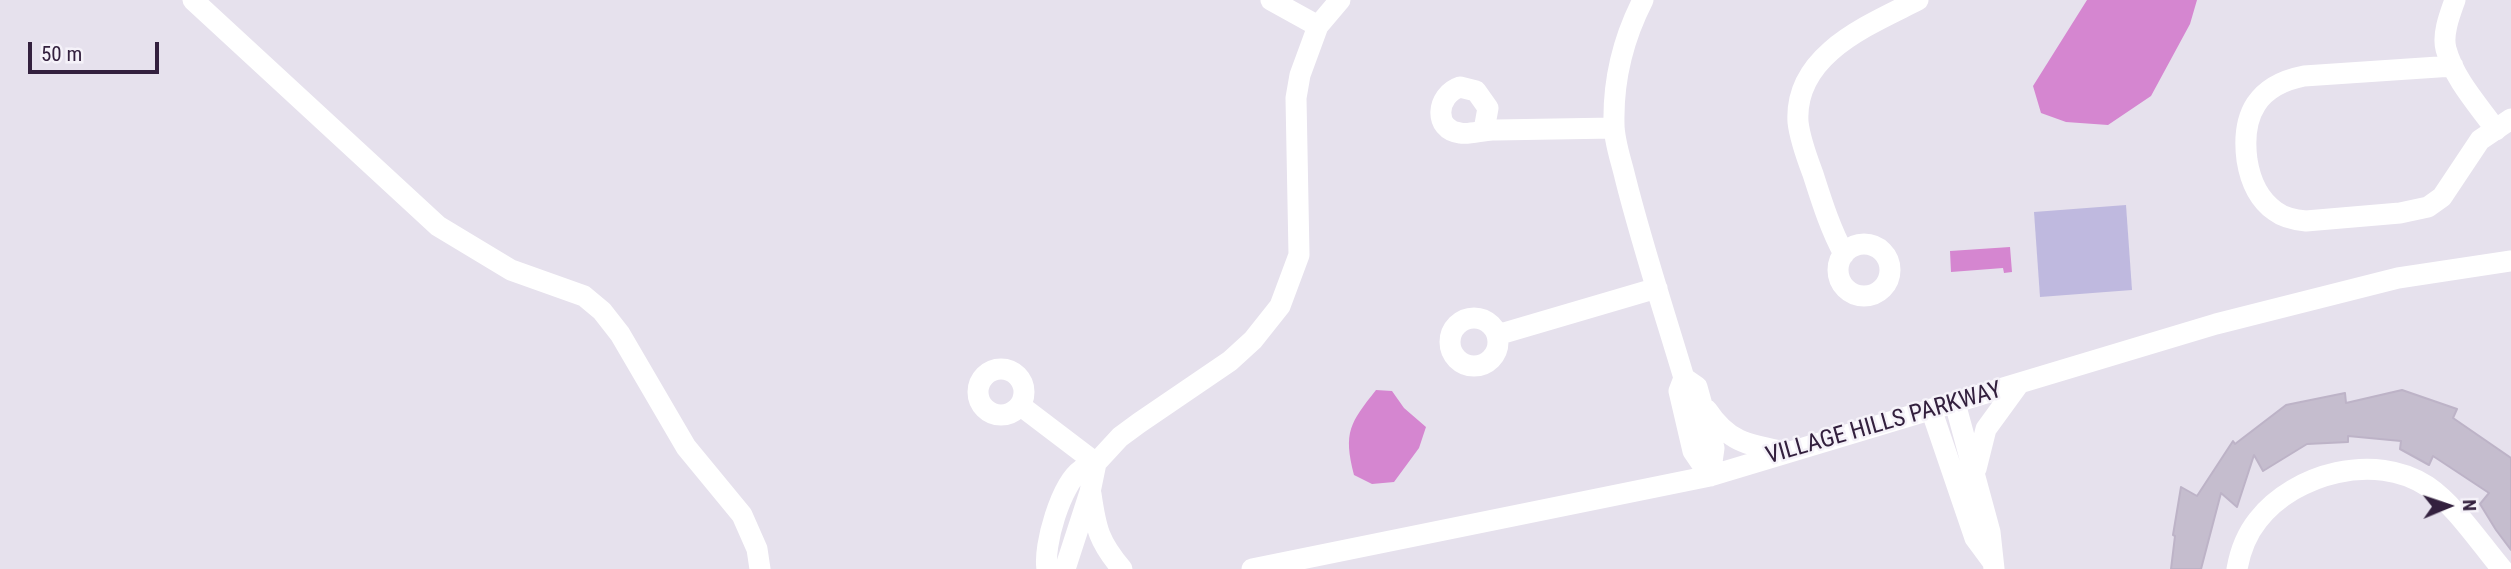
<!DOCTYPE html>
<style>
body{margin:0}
#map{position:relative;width:2511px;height:569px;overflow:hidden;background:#e6e1ed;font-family:"Roboto Condensed",sans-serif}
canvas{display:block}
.north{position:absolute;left:2413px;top:471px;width:70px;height:70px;-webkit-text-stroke:5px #f5f2f9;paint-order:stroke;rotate:88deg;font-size:19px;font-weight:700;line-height:28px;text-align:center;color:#33203e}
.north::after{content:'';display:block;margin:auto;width:24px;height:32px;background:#33203e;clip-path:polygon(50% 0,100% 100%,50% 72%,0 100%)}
.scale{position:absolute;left:28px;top:42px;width:131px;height:32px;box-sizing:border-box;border:4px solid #33203e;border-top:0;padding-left:9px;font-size:21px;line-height:24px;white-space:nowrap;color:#33203e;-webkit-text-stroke:5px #f5f2f9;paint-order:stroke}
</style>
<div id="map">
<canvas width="2511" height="569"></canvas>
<div class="north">N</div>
<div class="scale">50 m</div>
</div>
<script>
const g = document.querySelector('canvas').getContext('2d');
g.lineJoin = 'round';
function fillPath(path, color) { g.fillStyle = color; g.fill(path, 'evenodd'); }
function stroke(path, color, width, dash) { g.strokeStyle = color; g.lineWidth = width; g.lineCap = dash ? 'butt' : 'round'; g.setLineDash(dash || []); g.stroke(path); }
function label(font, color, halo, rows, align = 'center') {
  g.font = font + ' "Roboto Condensed",sans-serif'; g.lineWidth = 5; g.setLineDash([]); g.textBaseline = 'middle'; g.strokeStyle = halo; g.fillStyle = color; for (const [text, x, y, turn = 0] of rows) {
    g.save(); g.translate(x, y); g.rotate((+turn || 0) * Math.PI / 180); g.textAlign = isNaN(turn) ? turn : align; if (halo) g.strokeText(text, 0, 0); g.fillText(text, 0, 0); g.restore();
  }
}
const green = new Path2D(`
 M2126 205 2132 290 2040 297 2034 212Z`);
const water = new Path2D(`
 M2087 0H2197L2190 24 2151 96 2108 125 2066 122 2041 113 2033 86Z
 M2010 247 2012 272 2004 273 2003 268 1951 272 1950 251Z
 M1376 390 1392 391 1404 408 1426 427 1419 448 1394 482 1372 484 1354 475C1343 432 1350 423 1376 390Z`);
const building = new Path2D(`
 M2402 390 2457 409 2453 418 2511 458V550L2496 530 2480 504 2489 493 2433 456 2429 465 2400 449 2401 441 2348 436V442L2307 444 2263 471 2254 455 2237 507 2221 493 2201 569H2171L2175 536 2173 535 2181 487 2197 496 2233 441 2235 444 2286 405 2345 393 2346 403Z`);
const minor = new Path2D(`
 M193 0 438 226 511 270 584 296 602 311 620 334 686 447 742 515 757 549 760 569
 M1271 0 1318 26
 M1643 0C1623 39 1613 80 1614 124 1614 141 1621 160 1625 177 1642 245 1664 311 1684 378L1697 387 1714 448 1710 476
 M2455 0C2450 14 2442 34 2446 49 2454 79 2479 106 2496 130
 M2453 66 2304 76C2258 85 2241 114 2247 160 2250 179 2258 199 2275 211 2284 218 2295 220 2306 221L2400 213 2428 207 2442 197 2480 140 2511 119
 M1484 130 1488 108 1476 91 1460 87C1436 95 1433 130 1460 133 1470 135 1482 130 1493 130 1533 129 1573 129 1614 128
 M1838 270a26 26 0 1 1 52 0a26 26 0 1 1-52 0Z
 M1844 254C1830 228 1822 202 1813 174 1807 158 1800 140 1798 122 1794 54 1869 25 1918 0
 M1450 342a24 24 0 1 1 48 0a24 24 0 1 1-48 0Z
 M1497 335 1657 288
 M978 392a23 23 0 1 1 46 0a23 23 0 1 1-46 0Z
 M1684 378 1679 391 1693 451 1710 476
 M1955 403 1990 532 1994 569
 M1021 406 1096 463C1092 465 1085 467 1081 470 1061 484 1043 546 1047 569
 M1931 409 1975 538 1992 561
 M1707 410C1729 443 1749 445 1786 452
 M1976 469 1986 429 2018 385
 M1091 494C1096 529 1099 542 1122 569
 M1065 569 1090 492 1096 463 1120 437 1139 423 1230 361 1253 340 1280 306 1299 255 1296 98 1300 75 1318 26 1340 0
 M1252 569 1710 476 2216 324 2398 278 2511 261
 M2237 569C2240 552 2246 535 2258 520 2295 473 2375 452 2427 486 2455 505 2480 543 2502 569`);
const streetNames = [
 ["VILLAGE HILLS PARKWAY",1884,424,-16]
];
fillPath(green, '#bfb9df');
fillPath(water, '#d586d0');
fillPath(building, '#c5bdce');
stroke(building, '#bdb3c7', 2);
stroke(minor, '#fff', 21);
label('24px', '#33203e', '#f5f2f9', streetNames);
</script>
